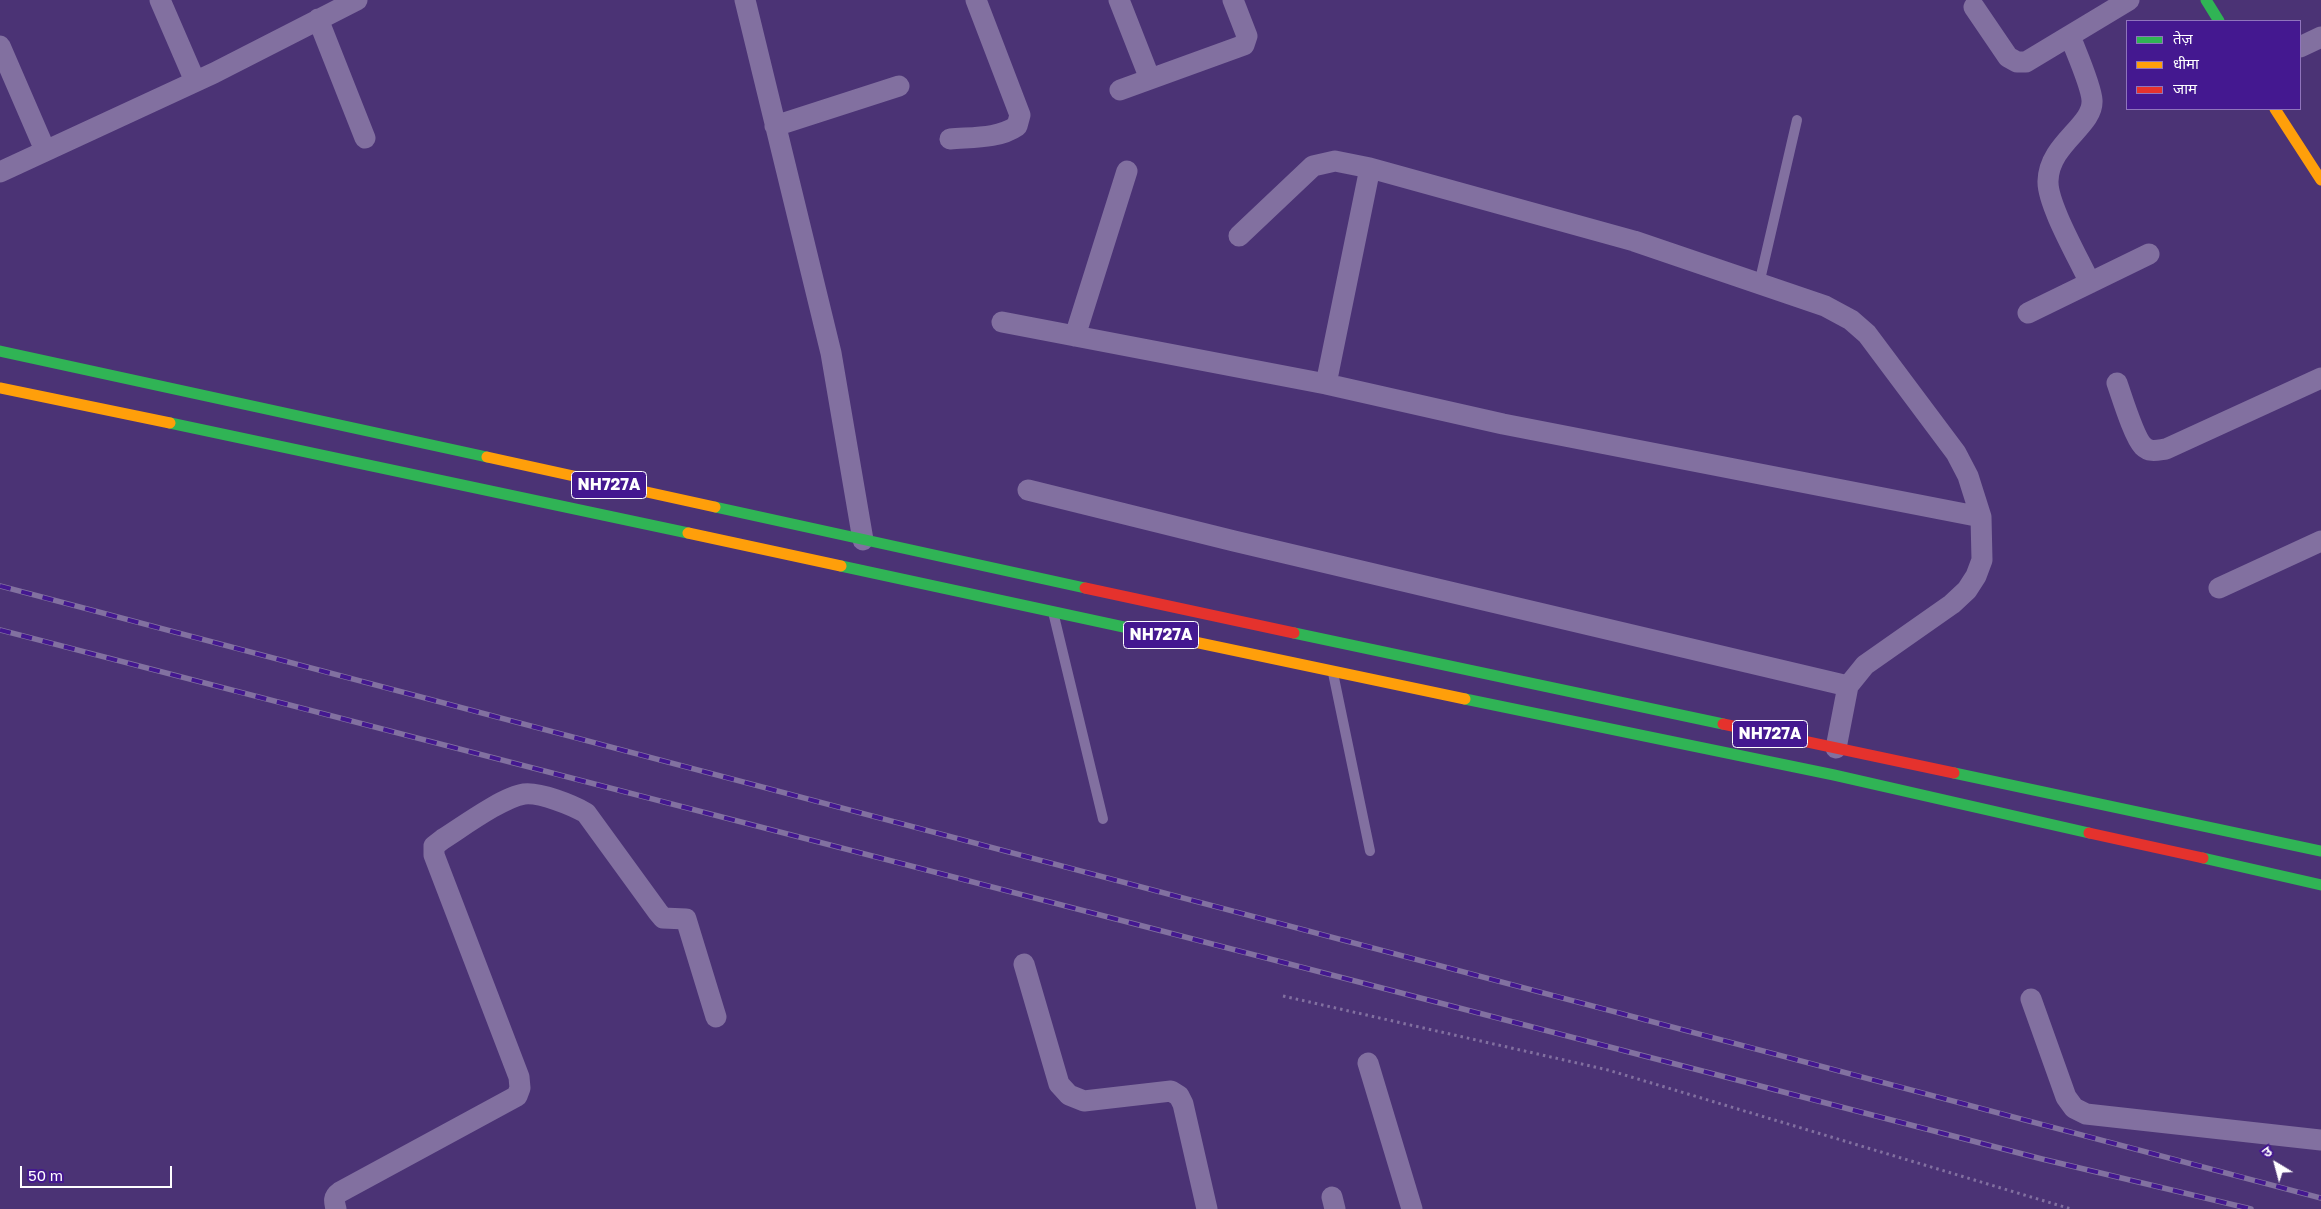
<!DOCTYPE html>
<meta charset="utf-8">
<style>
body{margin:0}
#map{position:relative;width:2321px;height:1209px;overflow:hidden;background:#4b3375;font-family:"Golos Text","Noto Sans Devanagari",sans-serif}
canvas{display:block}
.legend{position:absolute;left:2126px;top:20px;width:175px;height:90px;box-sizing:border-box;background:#441890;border:1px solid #8f74bc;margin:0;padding:6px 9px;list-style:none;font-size:15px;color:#fff}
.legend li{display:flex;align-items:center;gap:10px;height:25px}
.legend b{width:25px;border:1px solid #8f74bc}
.north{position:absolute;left:2251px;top:1139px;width:50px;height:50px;-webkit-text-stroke:4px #441890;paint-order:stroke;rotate:323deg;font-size:14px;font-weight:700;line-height:20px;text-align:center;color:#fff}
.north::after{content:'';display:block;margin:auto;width:18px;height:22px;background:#fff;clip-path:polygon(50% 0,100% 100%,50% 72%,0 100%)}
.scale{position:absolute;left:20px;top:1166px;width:152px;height:22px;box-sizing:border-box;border:2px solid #fff;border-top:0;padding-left:6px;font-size:15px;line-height:18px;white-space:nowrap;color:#fff;-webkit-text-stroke:4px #441890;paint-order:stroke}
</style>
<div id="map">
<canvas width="2321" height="1209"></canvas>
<ul class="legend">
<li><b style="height:6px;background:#30b455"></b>तेज़</li>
<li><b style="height:6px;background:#ff9f0a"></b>धीमा</li>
<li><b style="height:6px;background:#e5322d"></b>जाम</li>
</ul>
<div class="north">उ</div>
<div class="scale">50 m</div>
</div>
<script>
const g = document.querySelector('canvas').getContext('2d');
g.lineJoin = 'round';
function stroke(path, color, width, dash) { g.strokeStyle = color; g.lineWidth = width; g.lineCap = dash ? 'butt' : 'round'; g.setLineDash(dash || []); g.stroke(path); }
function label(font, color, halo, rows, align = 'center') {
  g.font = font + ' "Golos Text",sans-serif'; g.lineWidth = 5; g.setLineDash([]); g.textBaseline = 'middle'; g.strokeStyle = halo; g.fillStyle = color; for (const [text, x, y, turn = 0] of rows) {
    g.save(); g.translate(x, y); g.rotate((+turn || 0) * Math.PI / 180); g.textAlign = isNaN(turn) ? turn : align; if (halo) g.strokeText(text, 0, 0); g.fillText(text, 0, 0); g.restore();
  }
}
const path = new Path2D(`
 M1283 996 1608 1070 2071 1209`);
const lane = new Path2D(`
 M1759 284 1797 120
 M1054 616 1103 819
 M1333 673 1370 851`);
const street = new Path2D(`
 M160 0 195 81
 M745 0 831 353 863 540
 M1119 0 1150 79
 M1974 7 2008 57 2017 62H2026L2129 0
 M318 19 365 138
 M2070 36C2076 52 2091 85 2092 100 2094 126 2049 143 2048 181 2047 204 2079 259 2090 283
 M0 46 45 150
 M2300 47 2321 37
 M1120 90 1244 45 1247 36 1233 0
 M775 126 899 86
 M950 139C972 137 998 139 1017 126L1020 115 976 0
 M0 172 214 73 357 0
 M1239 236 1313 166 1335 161 1370 168 1634 241 1825 306 1851 320 1867 334 1956 453 1968 476 1981 517 1982 560 1976 576 1967 590 1952 604 1865 665 1848 686 1836 748
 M2028 313 2149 254
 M1002 322 1326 384 1503 424 1981 517
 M1075 336 1127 171
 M2117 383C2122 397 2134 437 2143 446 2150 453 2158 450 2166 449L2321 378
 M1326 384 1370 168
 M1028 490 1234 541 1848 686
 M2219 588 2321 541
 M1024 964 1059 1084 1069 1095 1084 1101 1171 1091 1179 1096 1183 1104 1207 1209
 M2031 999 2066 1097 2074 1108 2086 1114 2321 1140
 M1368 1063 1412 1209
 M1332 1197 1335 1209
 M336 1209C334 1201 333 1197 340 1192L517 1096 520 1088 519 1077 434 855V846L443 839C462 827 503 797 524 794 540 792 572 805 586 813L658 912 663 918 686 919 716 1017`);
const fast = new Path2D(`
 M2206 0 2219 21
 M0 351 487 457
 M170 423 688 533
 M715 507 1085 588
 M841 566 1147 632
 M1294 633 1723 724
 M1465 699 1834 775 2089 833
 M1954 773 2321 851
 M2203 858 2321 885`);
const slow = new Path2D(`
 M2275 109 2321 180
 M0 388 170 423
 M487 457 715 507
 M688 533 841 566
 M1147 632 1465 699`);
const jam = new Path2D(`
 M1085 588 1294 633
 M1723 724 1954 773
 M2089 833 2203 858`);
const rail = new Path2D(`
 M0 586 2321 1198
 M0 630 2042 1159 2251 1209`);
const shields = [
 [609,485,75],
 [1161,635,75],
 [1770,734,75]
];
const shieldNames = [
 ["NH727A",609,485],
 ["NH727A",1161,635],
 ["NH727A",1770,734]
];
stroke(path, '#8270a0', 3, [2.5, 4]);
stroke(lane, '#8270a0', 10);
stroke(street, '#8270a0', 21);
stroke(fast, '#30b455', 11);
stroke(slow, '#ff9f0a', 11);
stroke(jam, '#e5322d', 11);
stroke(rail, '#8271a0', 5.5);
stroke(rail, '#441890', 4, [11]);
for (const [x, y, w] of shields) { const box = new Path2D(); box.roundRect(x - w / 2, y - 13.5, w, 27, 4); g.fillStyle = '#441890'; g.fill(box); stroke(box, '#fff', 1); }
label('bold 16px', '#fff', null, shieldNames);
</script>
